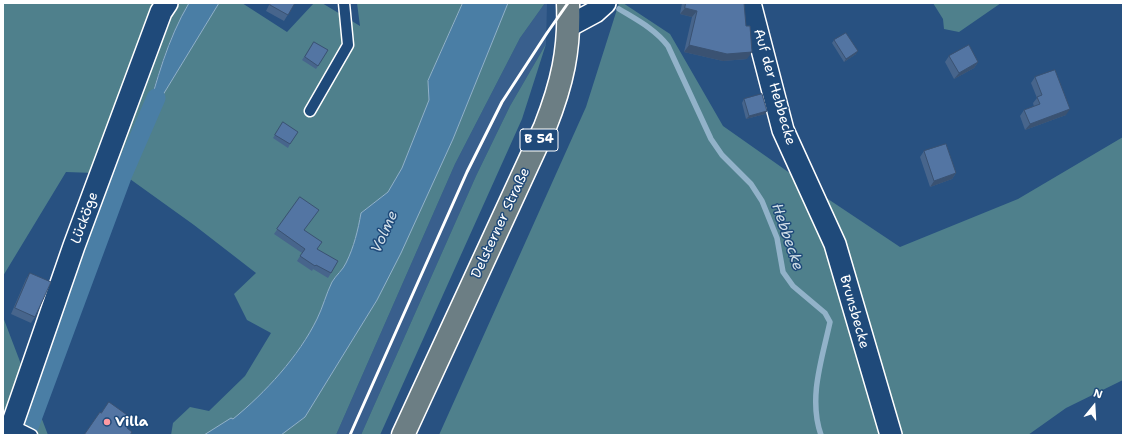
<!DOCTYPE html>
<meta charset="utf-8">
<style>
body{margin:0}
#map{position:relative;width:1126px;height:438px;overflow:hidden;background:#285181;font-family:"Shantell Sans",sans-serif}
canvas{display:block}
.frame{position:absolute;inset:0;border:4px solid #fff;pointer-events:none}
.north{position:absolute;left:1074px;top:386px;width:40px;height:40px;-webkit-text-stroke:3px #1f4a7a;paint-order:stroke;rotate:18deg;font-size:11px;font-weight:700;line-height:16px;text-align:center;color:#fff}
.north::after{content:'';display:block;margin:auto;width:14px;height:18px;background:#fff;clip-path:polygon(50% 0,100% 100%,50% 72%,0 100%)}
</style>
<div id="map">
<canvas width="1126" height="438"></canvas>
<div class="frame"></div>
<div class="north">N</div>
</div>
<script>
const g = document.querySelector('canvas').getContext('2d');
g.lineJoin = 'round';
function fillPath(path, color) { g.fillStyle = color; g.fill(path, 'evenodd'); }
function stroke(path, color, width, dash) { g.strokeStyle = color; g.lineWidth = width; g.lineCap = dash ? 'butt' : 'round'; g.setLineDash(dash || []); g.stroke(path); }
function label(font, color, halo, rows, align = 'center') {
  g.font = font + ' "Shantell Sans",sans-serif'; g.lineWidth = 3; g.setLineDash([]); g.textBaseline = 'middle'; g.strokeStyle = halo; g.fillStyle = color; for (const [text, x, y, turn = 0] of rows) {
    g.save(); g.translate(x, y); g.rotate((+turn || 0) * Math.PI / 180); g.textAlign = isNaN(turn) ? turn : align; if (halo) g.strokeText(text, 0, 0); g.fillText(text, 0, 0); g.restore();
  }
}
const built = new Path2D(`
 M545 3H547L546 44 510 106 476 176 361 435H336L455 164 520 38Z`);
const green = new Path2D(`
 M3 3H189C167 39 157 79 145 119L158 103 219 3H242L287 32 314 3H322L360 26 357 3H463L428 81 429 100 402 168 388 192 361 213C358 230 354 247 346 263 343 270 336 275 332 282 326 294 323 307 317 319 301 354 242 424 204 435 195 437 181 435 171 435L173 423 190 407 209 411 245 376 271 333 247 320 234 294 256 273 194 225 123 174 66 172 3 276Z
 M508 3H545L520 38 455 164 336 435H281L305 417 377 300 453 139Z
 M619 3H623L670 34 723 126 794 176 828 247 881 435H439L586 107Z
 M933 3H1001L959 32 944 29 943 19Z
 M546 44 522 119 380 435H361L476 176 510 106Z
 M1123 137V380L1066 408 1028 435H895L819 193 900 247 1018 199Z
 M3 317 48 435H3Z`);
const water = new Path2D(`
 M189 3H219L158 103 145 121C157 80 167 40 189 3Z
 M463 3H508L453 139 401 253 377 300 305 417 281 435H204L231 418 233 419C265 393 299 356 317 319 323 307 326 294 332 282 336 275 343 270 346 263 354 247 358 230 361 213L388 192 402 168 429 100 428 81Z`);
const stream = new Path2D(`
 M619 9C637 20 655 29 668 46L711 139 722 155 751 184 762 201 777 238 783 272 793 286 825 313 830 322C822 359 808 398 821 435`);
const canal = new Path2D(`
 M26 435 123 174 156 98`);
const service = new Path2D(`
 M310 111 348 45 344 3
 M12 425 32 435`);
const minor = new Path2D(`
 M750 3 783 130 835 244 891 435
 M569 26 595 12 605 3
 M7 435 12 425 74 246 161 12 167 3`);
const primary = new Path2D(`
 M403 435 545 127C562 84 570 50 568 3`);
const rail = new Path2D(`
 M350 435 467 172 502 102 547 33 568 3`);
const wall = new Path2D(`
 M270 3H295L284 21 266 11Z
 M682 3H744L747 59 723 61 684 52 692 17 680 14Z
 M834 40 856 54 844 62 832 43Z
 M314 42 328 50 316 69 302 60Z
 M949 56 978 62 974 68 954 79 945 62Z
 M1035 77 1066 115 1025 130 1020 116 1024 110 1034 107 1033 103 1037 98 1031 83Z
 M744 99 767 111 765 114 746 119 742 103Z
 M283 122 290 144 288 148 273 138Z
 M924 151 956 173 952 179 930 187 920 157Z
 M300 197 304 230 317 249 331 273 328 278 313 269 312 271 297 261 302 253 274 234Z
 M30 273 35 317 31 323 11 314 26 279Z`);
const shadedWall = new Path2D(`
 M685 8 697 11 692 17 680 14Z
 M689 45 752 52 747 59 723 61 684 52Z
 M858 51 856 54 844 62 846 59Z
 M978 62 974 68 954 79 959 73Z
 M1070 109 1066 115 1025 130 1030 124Z
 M767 111 765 114 746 119 749 116Z
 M956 173 952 179 930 187 934 181Z`);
const building = new Path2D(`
 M271 3H295L288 15 270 5Z
 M686 3H744L746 26H750L752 52 727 54 689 45 697 11 685 8Z
 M846 33 858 51 846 59 834 40Z
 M314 42 328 50 318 66 305 57Z
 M969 45 978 62 959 73 949 56Z
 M1055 70 1070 109 1030 124 1024 110 1040 104 1037 97 1042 95 1035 77Z
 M762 94 767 111 749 116 744 99Z
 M283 122 298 132 290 144 275 135Z
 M946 144 956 173 934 181 924 151Z
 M300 197 319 210 304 230 322 242 317 249 338 261 331 273 316 265 315 266 300 256 305 249 277 229Z
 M30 273 51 282 35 317 15 308Z
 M109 402 130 417 128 419 132 422 127 428 132 432 130 435H84L100 412 101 413Z`);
const markers = [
 [107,422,4,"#ff9aa2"]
];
const shields = [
 [539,140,38]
];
const shieldNames = [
 ["B 54",539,140]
];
const streetNames = [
 ["Auf der Hebbecke",774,87,74],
 ["Lücköge",85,218,-70],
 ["Delsterner Straße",501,223,-65],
 ["Brunsbecke",854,312,74]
];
const poiNames = [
 ["Villa",115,422]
];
const waterNames = [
 ["Volme",385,232,-66],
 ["Hebbecke",787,237,71]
];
fillPath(built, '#395f8d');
fillPath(green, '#4f808c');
fillPath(water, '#4a7ea5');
stroke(water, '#92b2c9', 1);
stroke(stream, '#92b2c9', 5.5);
stroke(canal, '#4a7ea5', 19);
stroke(service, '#fff', 13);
stroke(minor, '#fff', 24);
stroke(primary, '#fff', 25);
stroke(service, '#1f4a7a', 10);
stroke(minor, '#1f4a7a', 21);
stroke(primary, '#6c7e84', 22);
stroke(rail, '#fff', 3);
fillPath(wall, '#47658c');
fillPath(shadedWall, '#3a5272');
fillPath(building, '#5375a3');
stroke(building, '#3a5272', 1);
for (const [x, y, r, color] of markers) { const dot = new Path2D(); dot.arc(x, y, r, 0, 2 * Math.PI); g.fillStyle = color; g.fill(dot); stroke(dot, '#1f4a7a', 1.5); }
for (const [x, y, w] of shields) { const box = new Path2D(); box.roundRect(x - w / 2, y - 11, w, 22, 3); g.fillStyle = '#1f4a7a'; g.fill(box); stroke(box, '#fff', 1); }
label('bold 13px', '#fff', null, shieldNames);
label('14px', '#fff', '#1f4a7a', streetNames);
label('bold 14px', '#fff', '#1f4a7a', poiNames, 'left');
label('italic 15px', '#d2dfe8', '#1f4a7a', waterNames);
</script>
